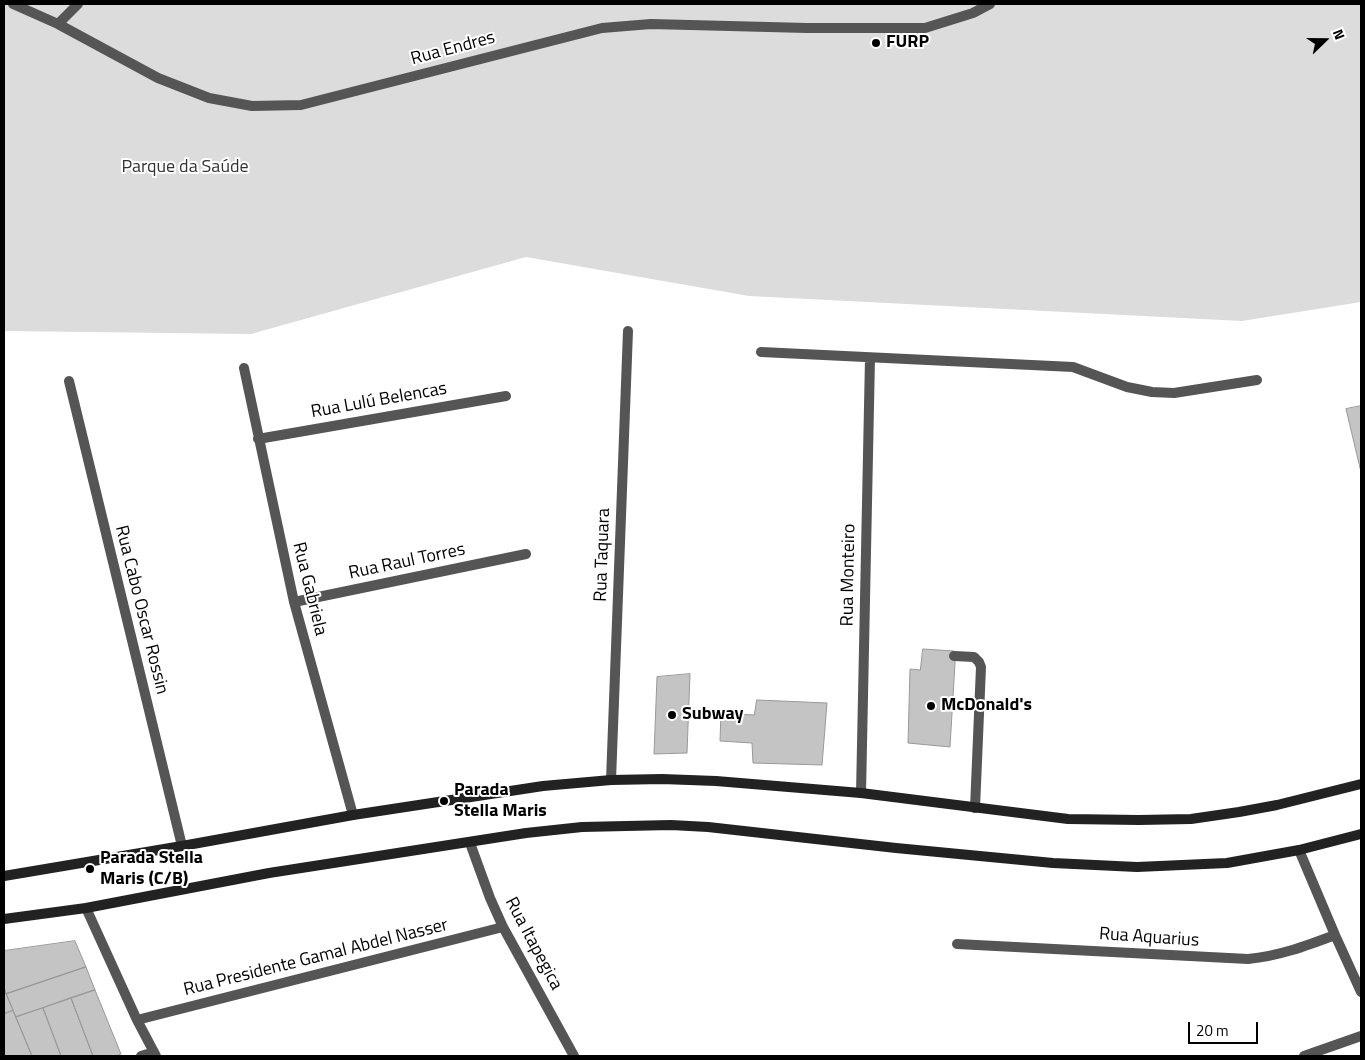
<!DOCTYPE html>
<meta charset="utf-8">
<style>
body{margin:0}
#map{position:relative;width:1365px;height:1060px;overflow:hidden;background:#fff;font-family:"Titillium Web",sans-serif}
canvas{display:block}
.frame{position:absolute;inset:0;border:5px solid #000;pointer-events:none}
.north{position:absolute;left:1300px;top:15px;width:50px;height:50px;-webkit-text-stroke:4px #fff;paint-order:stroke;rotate:68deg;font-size:14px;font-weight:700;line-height:20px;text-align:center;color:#000}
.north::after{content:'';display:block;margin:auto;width:18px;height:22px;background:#000;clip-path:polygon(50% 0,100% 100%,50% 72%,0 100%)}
.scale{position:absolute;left:1188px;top:1022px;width:70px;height:22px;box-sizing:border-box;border:2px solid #000;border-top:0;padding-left:6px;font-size:15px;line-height:18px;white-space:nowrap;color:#000;-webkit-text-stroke:4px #fff;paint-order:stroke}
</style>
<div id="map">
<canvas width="1365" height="1060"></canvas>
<div class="frame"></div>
<div class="north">N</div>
<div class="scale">20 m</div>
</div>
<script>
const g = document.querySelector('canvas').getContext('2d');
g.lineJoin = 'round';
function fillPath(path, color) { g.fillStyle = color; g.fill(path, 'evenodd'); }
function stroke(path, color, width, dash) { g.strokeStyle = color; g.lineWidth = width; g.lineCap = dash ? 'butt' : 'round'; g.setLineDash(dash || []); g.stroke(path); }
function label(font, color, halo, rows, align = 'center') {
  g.font = font + ' "Titillium Web",sans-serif'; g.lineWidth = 4; g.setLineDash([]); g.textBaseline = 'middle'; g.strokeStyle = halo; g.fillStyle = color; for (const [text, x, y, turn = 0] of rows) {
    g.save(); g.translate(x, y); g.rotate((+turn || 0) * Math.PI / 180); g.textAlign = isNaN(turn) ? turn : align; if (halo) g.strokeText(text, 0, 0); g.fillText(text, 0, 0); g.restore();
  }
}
const green = new Path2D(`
 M4 4H1361V302L1242 321 749 296 526 257 251 334 4 331Z`);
const building = new Path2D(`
 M1361 406V472L1346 409Z
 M923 649 954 651 955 663 950 747 908 743 910 669 920 670Z
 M690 674 687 753 654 754 657 677Z
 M757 700 827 703 822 765 753 763 752 743 720 741 721 713 754 715Z
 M75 941 86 967 6 994 4 988V951Z
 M86 967 95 990 16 1017 6 994Z
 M4 988 13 1010 4 1014Z
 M95 990 121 1054 116 1056H93L71 998Z
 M71 998 80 1022 93 1056H61L43 1008Z
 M43 1008 61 1056H32L16 1017Z
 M13 1011 32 1056H4V1014Z`);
const service = new Path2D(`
 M13 4 58 24 158 78 209 98 252 106 301 105 602 28 651 24 807 28H925L973 13 990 4
 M58 24 78 4
 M954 656 974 657 979 662 981 667 975 808`);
const minor = new Path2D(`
 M761 352 1073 367 1127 387 1152 392 1174 393 1257 380
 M244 368 294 602 353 815
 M69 381 182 846
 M258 439 506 396
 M294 602 526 554
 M611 780 628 331
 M861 793 870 358
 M470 843 490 898 503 927 574 1056
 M1299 850 1335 935 1361 992
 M86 908 137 1020 156 1056
 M957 944 1248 959C1279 956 1306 946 1335 935
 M137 1020 503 927
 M141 1056 154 1052
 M1304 1056 1361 1036`);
const secondary = new Path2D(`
 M4 876 182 846 353 815 543 786 611 780 662 779 716 781 861 793 1068 819 1139 820 1191 819 1239 812 1277 805 1361 784
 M4 919 86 908 269 873 526 833 582 827 671 825 708 827 896 848 1053 863 1137 867 1227 863 1299 850 1361 834`);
const markers = [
 [876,43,5,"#000"],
 [931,706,5,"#000"],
 [672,715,5,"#000"],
 [444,801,5,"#000"],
 [90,869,5,"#000"]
];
const poiNames = [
 ["FURP",886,43],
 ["McDonald's",941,706],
 ["Subway",682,715],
 ["Parada",454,791],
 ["Stella Maris",454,812],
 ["Parada Stella",100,859],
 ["Maris (C/B)",100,880]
];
const streetNames = [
 ["Rua Endres",453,49,-15],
 ["Rua Lulú Belencas",379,401,-10],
 ["Rua Taquara",603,555,-88],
 ["Rua Raul Torres",407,562,-12],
 ["Rua Monteiro",849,575,-89],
 ["Rua Gabriela",309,589,76],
 ["Rua Cabo Oscar Rossin",141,610,76],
 ["Rua Aquarius",1149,938,4],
 ["Rua Itapegica",533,944,62],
 ["Rua Presidente Gamal Abdel Nasser",316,958,-14]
];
const parkNames = [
 ["Parque da Saúde",185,168]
];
fillPath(green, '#dcdcdc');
fillPath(building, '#c4c4c4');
stroke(building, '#999', 1);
stroke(service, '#555', 10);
stroke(minor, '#555', 10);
stroke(secondary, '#222', 10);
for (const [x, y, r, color] of markers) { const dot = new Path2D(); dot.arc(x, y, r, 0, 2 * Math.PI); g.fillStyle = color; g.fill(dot); stroke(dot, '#fff', 2); }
label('bold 18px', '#000', '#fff', poiNames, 'left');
label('18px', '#000', '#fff', streetNames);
label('18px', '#333', '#fff', parkNames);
</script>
